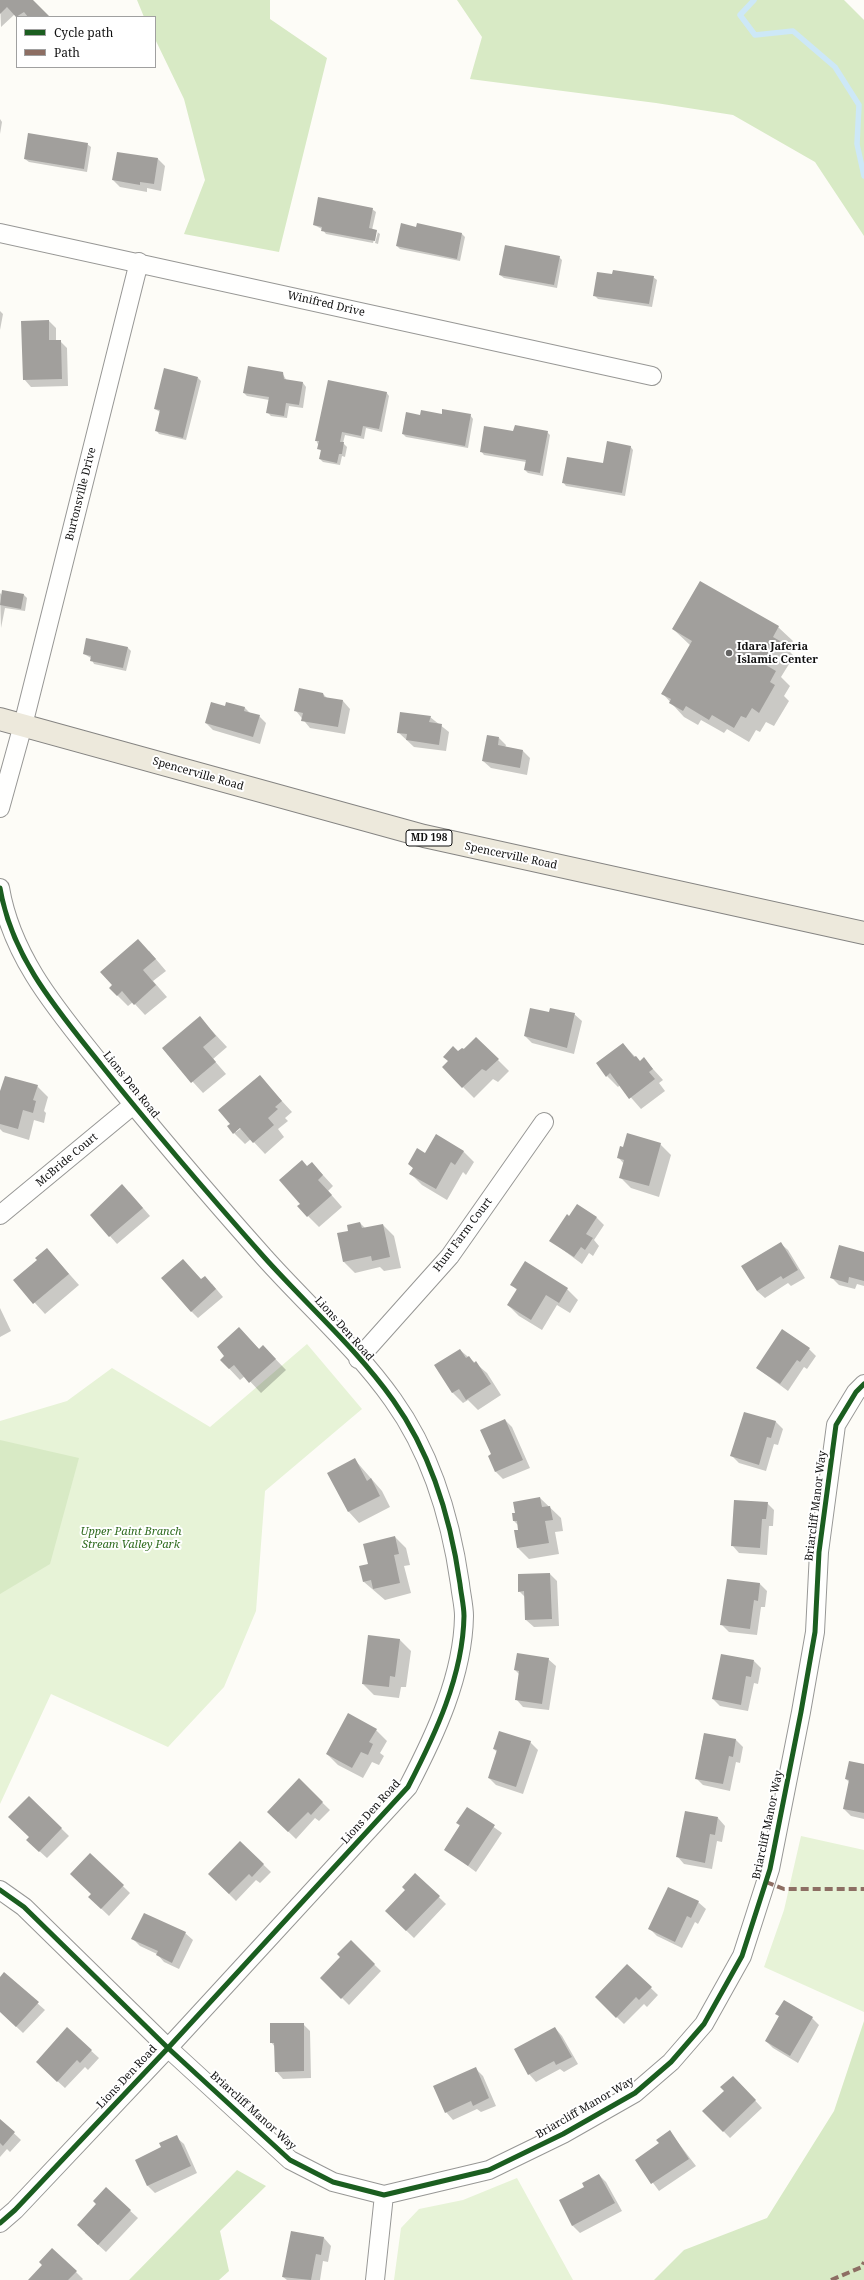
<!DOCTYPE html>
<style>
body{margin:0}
#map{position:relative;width:864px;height:2280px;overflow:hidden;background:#fdfcf7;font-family:"Noto Serif",serif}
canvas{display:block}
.legend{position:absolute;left:16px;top:16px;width:140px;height:52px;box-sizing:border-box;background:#fff;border:1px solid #a0a0a0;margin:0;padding:5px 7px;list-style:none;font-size:12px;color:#111}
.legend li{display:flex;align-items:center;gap:8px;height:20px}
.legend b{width:20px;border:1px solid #a0a0a0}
</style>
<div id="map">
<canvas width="864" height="2280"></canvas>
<ul class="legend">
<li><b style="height:5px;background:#1b5e20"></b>Cycle path</li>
<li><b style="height:5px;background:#8d6e63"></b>Path</li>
</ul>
</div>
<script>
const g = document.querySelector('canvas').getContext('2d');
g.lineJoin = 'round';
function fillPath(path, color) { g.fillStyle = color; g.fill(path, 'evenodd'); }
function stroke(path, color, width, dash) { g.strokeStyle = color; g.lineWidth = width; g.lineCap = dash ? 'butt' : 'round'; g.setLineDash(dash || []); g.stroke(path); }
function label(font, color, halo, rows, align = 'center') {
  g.font = font + ' "Noto Serif",serif'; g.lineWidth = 4; g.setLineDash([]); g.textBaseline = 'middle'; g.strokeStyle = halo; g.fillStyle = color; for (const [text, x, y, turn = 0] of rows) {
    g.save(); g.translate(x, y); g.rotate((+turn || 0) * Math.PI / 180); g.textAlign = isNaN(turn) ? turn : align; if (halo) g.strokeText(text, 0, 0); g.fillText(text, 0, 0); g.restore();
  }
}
const green = new Path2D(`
 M307 1344 362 1409 265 1491 256 1611 224 1687 168 1747 51 1694 0 1804V1421L67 1401 112 1368 210 1427Z
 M801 1836 864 1850V2012L764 1967 784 1910Z
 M517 2178 573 2280H394L401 2228 419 2209 463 2200Z`);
const forest = new Path2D(`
 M137 0H270V19L327 58 279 252 184 234 205 180 184 99 155 39V17H144Z
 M457 0H844L864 20V236L815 162 733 115 656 103 470 79 482 37Z
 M0 1440 79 1458 50 1564 0 1594Z
 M864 2021V2280H654L684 2250 767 2218 834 2111Z
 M237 2170 266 2186 220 2231 229 2271 219 2280H129Z`);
const shadow = new Path2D(`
 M0 0H32L48 17H18L15 14 1 27Z
 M0 119 2 122 0 134Z
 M87 144 91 147 87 172 29 162 25 159Z
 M158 159 165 166 161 191 147 188V192L120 187 113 180Z
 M372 209 376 212 372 230 376 231 380 234 378 244 375 243 378 232H376L373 243 326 234 322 229 314 225Z
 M417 228 462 234 465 237 460 261 400 249 397 246Z
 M559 257 562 260 557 288 504 278 500 275Z
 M613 275 653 277 657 280 652 307 598 299 594 295Z
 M0 311 3 314 0 330Z
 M49 321 56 328V341H60L67 348 68 386 31 387 24 379Z
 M282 373 287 381 303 383 306 387 303 408 289 406 287 418 271 416 267 412 269 400 247 396 244 393Z
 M198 378 201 381 186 440 159 434 156 430 160 412 155 409Z
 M386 392 389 396 382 432 366 428 364 439 345 435 343 443 347 447 345 457 342 456 340 465 323 462 320 459 321 451 316 440Z
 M442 415H470L473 419 468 448 406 437 403 434 420 416Z
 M514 432H547L550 435 543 476 528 473 525 470 526 462 484 455 481 451Z
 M630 446 633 450 625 496 566 486 563 482 603 464Z
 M0 593 2 595H24L27 598 25 611 5 608 1 628Z
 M778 627 793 641 788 650 794 656 781 677 790 686 784 696 789 701 774 726 766 722 760 732 756 730 749 742 727 729 724 733 701 720 698 725 684 717 663 694 691 646 673 629Z
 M127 647 131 651 126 671 94 664 91 658 84 654Z
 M323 694 328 699 343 701 350 709 345 734 310 728 296 711Z
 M227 703 245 708 250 713 259 716 266 723 260 744 213 730 206 723 226 707Z
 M430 717 449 732 446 751 414 747 398 732Z
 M499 738 506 745 505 748 523 751 530 758 527 775 491 768 483 761Z
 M149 951 166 971 153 981 167 997 145 1015 133 1002 128 1006 117 995Z
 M550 1013 574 1014 582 1021 574 1054 532 1043 525 1036Z
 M200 1018 227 1047 213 1059 226 1074 203 1093 163 1049Z
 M476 1038 509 1071 498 1082 493 1079 474 1098 443 1067Z
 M623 1044 640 1062 644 1059 663 1080 659 1083 665 1091 641 1109 620 1085 618 1087 607 1076Z
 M259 1076 292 1112 285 1118 288 1121 278 1129 284 1137 265 1154 251 1139 245 1144 234 1133 231 1124ZM243 1124 244 1126 236 1132V1130Z
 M37 1086 48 1097 44 1111 46 1113 44 1123 34 1120 29 1140 3 1132 0 1129V1095Z
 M660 1144 671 1155 659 1197 631 1188 620 1177 624 1164 618 1157 624 1148Z
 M463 1151 474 1162 466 1175 463 1172 447 1200 422 1185 411 1174 414 1169 409 1164 425 1154Z
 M312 1163 333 1186 328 1191 342 1207 319 1227 308 1216 302 1204Z
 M129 1192 150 1216 117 1244 91 1215Z
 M570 1217 597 1218 604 1225 594 1240 599 1246 593 1256 589 1253 582 1264 551 1241Z
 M360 1223 365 1228 383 1225 394 1236 401 1268 384 1271 380 1267 355 1273 344 1262 349 1231Z
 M780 1243 788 1250 805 1278 791 1286 788 1283 765 1298 757 1291Z
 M47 1249 79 1285 45 1314 14 1280 39 1260Z
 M864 1253V1286L857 1284 855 1289 839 1285 831 1277Z
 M201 1280 212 1284 223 1297 198 1318 191 1311Z
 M512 1285 567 1289 578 1300 570 1313 557 1305 542 1330 519 1316 508 1305 517 1290Z
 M0 1308 11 1331 0 1337Z
 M239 1328 260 1350 263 1346 286 1370 261 1393 245 1376 240 1380 221 1360 226 1356Z
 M809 1349 816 1356 807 1369 804 1367 788 1391 757 1368Z
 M460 1350 487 1373 501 1395 478 1410 468 1400 463 1403 452 1392Z
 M745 1413 776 1422 783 1429 778 1445 774 1444 766 1471 739 1463 732 1456Z
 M505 1420 512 1427 530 1468 503 1479 496 1472 489 1456 492 1455Z
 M355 1460 382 1491 390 1507 359 1523 349 1512 329 1474Z
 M540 1498 561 1518 563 1531 555 1532 559 1554 529 1559 518 1548V1525L514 1521 516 1514Z
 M767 1503 774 1510 773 1526H769L767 1555 739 1553 732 1545Z
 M395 1537 406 1548 410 1565 404 1566 411 1593 385 1600 364 1582 370 1565Z
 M550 1574 557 1581 559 1626 534 1627 526 1620 525 1597 519 1591Z
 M728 1580 760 1584 767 1591 765 1607H761L757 1635 729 1632 721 1624Z
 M369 1636 400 1640 411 1651 406 1687H401L399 1698 374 1695 363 1684Z
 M548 1659 556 1666 549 1710 523 1707 516 1699 519 1674 515 1670Z
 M754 1661 761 1668 758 1684 754 1683 748 1711 720 1706 713 1699Z
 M376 1730 387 1741 380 1753 384 1756 379 1765 372 1762 363 1778 338 1765 327 1754Z
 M704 1734 736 1740 743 1747 740 1763 736 1762 730 1791 703 1785 696 1778Z
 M530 1742 538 1750 523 1794 496 1785 489 1778 497 1752 494 1749Z
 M864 1765V1819L851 1816 844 1809 850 1783 846 1779Z
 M299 1780 330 1810 319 1821 315 1818 296 1839 268 1812Z
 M29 1797 69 1836 47 1858 27 1840 30 1837Z
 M467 1808 502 1833 476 1872 445 1849 460 1826 457 1823Z
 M718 1818 725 1826 722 1842 717 1841 712 1869 684 1864 677 1856Z
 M240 1842 271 1872 260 1883 256 1880 236 1901 209 1874Z
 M90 1854 130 1893 109 1916 89 1897 92 1894Z
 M415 1874 446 1904 414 1938 386 1911 406 1890Z
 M698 1902 706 1909 698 1924 695 1922 682 1948 657 1936 650 1929Z
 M185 1933 193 1940 179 1969 164 1962 157 1954 140 1946 133 1939Z
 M351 1942 381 1971 349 2005 322 1978 342 1957Z
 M627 1965 658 1995 647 2007 644 2004 624 2024 596 1997Z
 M4 1974 45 2010 23 2033 0 2011V1978Z
 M777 2014 812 2018 819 2025 798 2063 773 2048 766 2041 780 2017Z
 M303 2024 310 2031 311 2078 283 2079 276 2071 275 2047 271 2042Z
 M555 2028 562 2036 578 2064 564 2072 560 2069 536 2082 529 2074 516 2050Z
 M67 2029 99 2058 88 2070 85 2067 65 2088 44 2069Z
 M476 2069 483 2076 496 2106 481 2112 477 2109 453 2120 446 2112Z
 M740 2084 762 2108 730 2138 704 2111Z
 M0 2120 21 2140 10 2152 7 2149 0 2157Z
 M670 2132 696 2166 659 2191 636 2160 660 2144Z
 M176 2137 184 2144 197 2173 155 2193 148 2186 136 2160 162 2148Z
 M599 2175 606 2182 622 2211 580 2233 573 2226 560 2201 586 2187Z
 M106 2189 138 2218 106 2252 85 2233Z
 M292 2232 324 2238 331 2246 328 2262 323 2261 320 2280H287L283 2277Z
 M76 2272 83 2279 82 2280H29Z`);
const stream = new Path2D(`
 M754 0 740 15 755 35 793 31 835 67 859 105 857 144 864 176`);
const building = new Path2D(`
 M0 0H33L49 16 28 17 24 12 16 17 7 7 0 14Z
 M28 133 88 143 84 169 24 159Z
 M117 152 158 158 154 184 140 182V185L112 180Z
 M318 197 373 208 369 228 377 230 375 241 321 231 322 227 313 225Z
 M401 223 416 227 417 223 462 233 457 259 396 246Z
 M505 245 560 256 554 285 499 275Z
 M613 270 654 276 649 304 593 296 597 272 612 274Z
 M49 320V340H61L62 379 23 380 21 321Z
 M248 366 283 372 284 379 303 382 299 405 286 403 284 416 266 413 269 397 243 393Z
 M164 368 198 377 183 438 155 431 160 410 154 409Z
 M328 380 387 392 379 429 363 426 361 436 342 432 340 442H344L342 454H339L337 463 319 459 321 450 317 449 319 441H315Z
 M442 409 471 414 465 446 402 434 406 412 420 415 421 410 442 414Z
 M515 425 548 431 540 473 524 470 526 460 480 452 484 426 513 431Z
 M607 441 631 446 622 493 562 483 567 457 603 463Z
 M700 581 779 626 773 637 780 641 766 665 776 671 770 682 775 685 759 713 752 708 746 718 741 716 734 728 712 715 709 720 686 706 683 711 669 703 671 699 661 694 692 641 672 629Z
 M2 590 24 594 21 609 0 605Z
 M86 638 128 647 123 668 90 661 91 656 83 654Z
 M299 688 323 693 324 697 343 700 338 727 301 721 303 713 294 711Z
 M211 702 225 706 226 702 245 707 244 711 260 715 253 737 205 723Z
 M400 712 431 716 429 722 442 724 439 745 406 740 407 734 397 733Z
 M487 735 499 737 498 745 523 750 520 768 482 761Z
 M138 939 156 959 143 970 156 985 134 1005 122 991 117 996 109 988 112 985 100 972Z
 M530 1008 549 1012 550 1008 575 1013 567 1048 524 1036Z
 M200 1016 216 1036 203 1047 216 1062 191 1083 162 1048Z
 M476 1037 499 1059 486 1071 482 1069 462 1088 442 1067 448 1061 443 1057 453 1046 458 1051 462 1048 464 1049Z
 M623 1043 634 1057 636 1056 640 1061 644 1057 653 1069 649 1072 655 1079 629 1099 610 1073 606 1077 596 1063Z
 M260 1075 282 1101 275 1107 278 1109 268 1118 274 1125 253 1143 240 1128 233 1134 227 1126 230 1124 218 1110Z
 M5 1076 38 1085 33 1100 36 1101 33 1113 23 1110 18 1129 0 1124V1091Z
 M627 1133 661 1143 649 1186 619 1178 624 1160 617 1158 620 1146 623 1147Z
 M436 1134 464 1151 455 1165 451 1162 436 1189 409 1174 413 1168 408 1164 417 1148 425 1153Z
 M302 1160 307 1166 312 1162 323 1175 318 1180 332 1195 307 1217 297 1206 300 1204 279 1180Z
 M122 1184 143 1208 109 1237 90 1215Z
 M577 1204 597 1217 586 1234 593 1238 585 1250 581 1247 574 1257 549 1241 567 1214 569 1216Z
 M360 1222 362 1228 383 1224 390 1257 372 1261 371 1256 343 1262 337 1233 348 1231 347 1225Z
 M781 1242 798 1270 783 1279 781 1276 757 1291 741 1266Z
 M839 1245 864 1252V1281L849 1277 848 1283 830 1278Z
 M47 1248 69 1274 33 1304 13 1280 37 1260 35 1258Z
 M183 1259 201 1279 205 1276 216 1289 191 1312 161 1278Z
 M525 1261 568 1288 559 1303 546 1295 531 1320 507 1305 517 1289 510 1285Z
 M239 1327 259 1349 263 1345 276 1359 249 1383 234 1365 229 1369 220 1360 224 1356 217 1347Z
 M782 1329 810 1348 800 1362 797 1360 780 1384 756 1368Z
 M460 1349 466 1358 469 1356 474 1363 476 1361 491 1384 466 1400 459 1389 452 1393 434 1365Z
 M744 1412 776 1421 771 1438 767 1437 759 1465 730 1456Z
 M505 1419 523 1460 495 1472 488 1456 491 1454 480 1430Z
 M355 1458 367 1481 371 1478 380 1496 348 1512 327 1473Z
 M540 1497 542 1507 550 1506 553 1520 545 1521 549 1543 517 1548 514 1530H518L517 1521H513L512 1513H515L513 1502Z
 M734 1500 768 1502 766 1519H762L760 1548 731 1546Z
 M395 1536 399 1554 394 1555 400 1583 373 1589 371 1580 363 1582 359 1566 368 1564 363 1544Z
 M550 1573 552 1619 525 1620 524 1591 518 1592V1574Z
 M727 1579 760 1583 758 1601 754 1600 750 1629 720 1625Z
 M368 1635 400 1639 395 1677 390 1676 389 1687 362 1684Z
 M517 1653 549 1658 542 1704 515 1700 519 1671 514 1670Z
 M721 1654 754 1660 751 1677 746 1676 741 1705 712 1699Z
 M348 1713 377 1729 369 1742 373 1744 368 1755 361 1752 352 1768 326 1754Z
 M499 1731 531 1741 516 1787 488 1778 497 1750 493 1749Z
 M704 1733 736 1739 733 1757 729 1756 723 1784 695 1779Z
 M849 1761 864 1764V1813L843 1809 849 1780 845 1779Z
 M299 1778 323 1802 311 1815 308 1812 288 1832 267 1812Z
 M29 1796 62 1828 39 1852 26 1840 29 1837 8 1817Z
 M467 1807 495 1825 468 1866 444 1850 460 1825 456 1823Z
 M685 1811 718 1817 715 1835 710 1834 705 1863 676 1857Z
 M240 1841 264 1864 252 1877 249 1874 229 1894 208 1874Z
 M90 1853 124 1885 101 1909 88 1897 91 1894 70 1874Z
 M415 1873 440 1896 406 1931 385 1911 405 1890 402 1887Z
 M668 1887 699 1901 691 1918 687 1916 675 1942 648 1929Z
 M144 1913 186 1932 172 1963 156 1955 158 1951 131 1939Z
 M351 1940 375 1964 341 1999 320 1978 340 1957 337 1954Z
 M627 1964 652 1987 639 2000 636 1997 616 2018 595 1997Z
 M4 1972 39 2002 16 2027 0 2012V1977Z
 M784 2000 813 2017 790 2056 765 2041 779 2016 775 2014Z
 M270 2023H304V2071L275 2072 274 2043H270Z
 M67 2027 92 2050 80 2063 77 2060 57 2082 36 2062Z
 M555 2027 572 2057 556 2065 554 2061 528 2075 514 2049Z
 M476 2067 489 2098 473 2106 471 2101 445 2113 433 2086Z
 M733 2076 756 2100 723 2132 702 2111 724 2091 720 2087Z
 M0 2119 15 2132 3 2146 0 2143Z
 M670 2130 689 2159 651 2184 635 2160 659 2143 656 2140Z
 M177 2135 191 2166 147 2186 135 2160 161 2147 159 2143Z
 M599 2174 615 2203 572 2226 559 2200 584 2187 582 2183Z
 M106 2187 131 2210 98 2245 77 2225 96 2204 93 2201Z
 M291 2231 324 2237 321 2255 316 2254 311 2280 282 2277Z
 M52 2248 77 2271 68 2280H28L42 2265 39 2262Z`);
const street = new Path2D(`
 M0 233 652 376
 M0 808 23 725 139 262
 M0 888C12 959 59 1012 102 1066 154 1131 209 1195 264 1257 306 1304 357 1349 393 1400 431 1453 451 1521 460 1584 461 1594 464 1606 464 1616 463 1676 435 1735 408 1787L168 2048 15 2210 0 2223
 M0 1215 133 1105
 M358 1359 450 1256 544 1122
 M0 1890 24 1907 168 2048 290 2160 333 2182 384 2195 489 2170 563 2134 635 2093 671 2062 704 2024 742 1956 770 1869 801 1712 815 1632 819 1552 836 1425 856 1392 864 1384
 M375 2280 384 2195`);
const primary = new Path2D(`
 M0 719 424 836 864 933`);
const quiet = new Path2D(`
 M766 1882 784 1889H864
 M831 2280 862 2267 864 2262`);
const cycleway = new Path2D(`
 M0 888C12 959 59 1012 102 1066 154 1131 209 1195 264 1257 306 1304 357 1349 393 1400 431 1453 451 1521 460 1584 461 1594 464 1606 464 1616 463 1676 435 1735 408 1787L168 2048 15 2210 0 2223
 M0 1890 24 1907 168 2048 290 2160 333 2182 384 2195 489 2170 563 2134 635 2093 671 2062 704 2024 742 1956 770 1869 801 1712 815 1632 819 1552 836 1425 856 1392 864 1384`);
const markers = [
 [729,653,4,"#646362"]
];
const shields = [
 [429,838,46]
];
const shieldNames = [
 ["MD 198",429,838]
];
const streetNames = [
 ["Winifred Drive",326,304,13],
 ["Burtonsville Drive",81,494,-76],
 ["Spencerville Road",198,774,16],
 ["Spencerville Road",511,856,12],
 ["Lions Den Road",131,1085,51],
 ["McBride Court",67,1160,-40],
 ["Hunt Farm Court",463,1235,-53],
 ["Lions Den Road",344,1329,48],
 ["Briarcliff Manor Way",816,1506,-83],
 ["Lions Den Road",371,1812,-48],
 ["Briarcliff Manor Way",768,1825,-78],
 ["Lions Den Road",127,2077,-47],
 ["Briarcliff Manor Way",585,2108,-30],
 ["Briarcliff Manor Way",253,2111,42]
];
const poiNames = [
 ["Idara Jaferia",737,647],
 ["Islamic Center",737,660]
];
const parkNames = [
 ["Upper Paint Branch",131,1532],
 ["Stream Valley Park",131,1545]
];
fillPath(green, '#e7f3d7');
fillPath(forest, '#d8eac5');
fillPath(shadow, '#0003');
stroke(stream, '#cde8f7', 5.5);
fillPath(building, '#a19f9c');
stroke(street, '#979795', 20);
stroke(primary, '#858482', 24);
stroke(street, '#fffffe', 18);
stroke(primary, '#ede9dc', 22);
stroke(quiet, '#8d6e63', 4, [8, 4]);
stroke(cycleway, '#1b5e20', 5);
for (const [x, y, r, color] of markers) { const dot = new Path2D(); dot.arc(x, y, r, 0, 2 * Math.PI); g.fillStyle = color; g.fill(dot); stroke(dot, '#fff', 1.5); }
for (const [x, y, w] of shields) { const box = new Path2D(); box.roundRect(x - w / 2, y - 8, w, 16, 3); g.fillStyle = '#fff'; g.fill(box); stroke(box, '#111', 1); }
label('bold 10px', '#111', null, shieldNames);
label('11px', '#111', '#fff', streetNames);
label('bold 11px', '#111', '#fff', poiNames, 'left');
label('italic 11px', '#2f6b1f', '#fff', parkNames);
</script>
